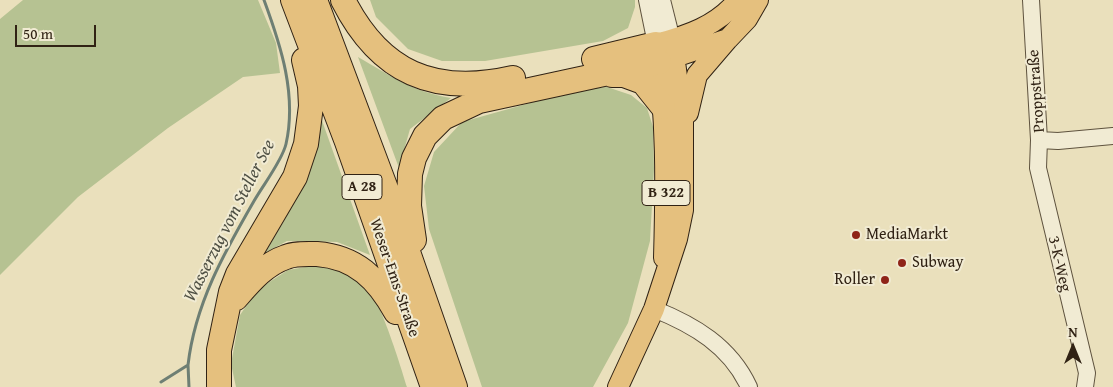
<!DOCTYPE html>
<meta charset="utf-8">
<style>
body{margin:0}
#map{position:relative;width:1113px;height:387px;overflow:hidden;background:#eae0bc;font-family:"Gentium Book Plus",serif}
canvas{display:block}
.north{position:absolute;left:1048px;top:322px;width:50px;height:50px;-webkit-text-stroke:4px #f1ebd3;paint-order:stroke;rotate:0deg;font-size:14px;font-weight:700;line-height:20px;text-align:center;color:#302214}
.north::after{content:'';display:block;margin:auto;width:18px;height:22px;background:#302214;clip-path:polygon(50% 0,100% 100%,50% 72%,0 100%)}
.scale{position:absolute;left:15px;top:25px;width:81px;height:22px;box-sizing:border-box;border:2px solid #302214;border-top:0;padding-left:6px;font-size:15px;line-height:18px;white-space:nowrap;color:#302214;-webkit-text-stroke:4px #f1ebd3;paint-order:stroke}
</style>
<div id="map">
<canvas width="1113" height="387"></canvas>
<div class="north">N</div>
<div class="scale">50 m</div>
</div>
<script>
const g = document.querySelector('canvas').getContext('2d');
g.lineJoin = 'round';
function fillPath(path, color) { g.fillStyle = color; g.fill(path, 'evenodd'); }
function stroke(path, color, width, dash) { g.strokeStyle = color; g.lineWidth = width; g.lineCap = dash ? 'butt' : 'round'; g.setLineDash(dash || []); g.stroke(path); }
function label(font, color, halo, rows, align = 'center') {
  g.font = font + ' "Gentium Book Plus",serif'; g.lineWidth = 4; g.setLineDash([]); g.textBaseline = 'middle'; g.strokeStyle = halo; g.fillStyle = color; for (const [text, x, y, turn = 0] of rows) {
    g.save(); g.translate(x, y); g.rotate((+turn || 0) * Math.PI / 180); g.textAlign = isNaN(turn) ? turn : align; if (halo) g.strokeText(text, 0, 0); g.fillText(text, 0, 0); g.restore();
  }
}
const green = new Path2D(`
 M23 0H258L276 43 280 73 243 77 168 128 78 197 0 275V19Z
 M370 0H635V7L628 28 603 41 485 61H442L408 49 376 17Z
 M358 57C391 76 413 92 451 98L410 129 399 168Z
 M607 87 631 95 647 108 653 127 654 169 650 241 628 323 593 387H482L429 229 424 186 434 152 462 122 580 89Z
 M320 115 370 255 337 242 304 241H287L265 253 285 219 309 166Z
 M317 265C335 270 352 274 367 287 380 299 401 367 407 387H236L231 364 240 315 257 290 288 270Z`);
const stream = new Path2D(`
 M188 365 189 387
 M161 382 188 365C195 304 224 253 254 201 263 185 282 161 286 144 297 95 281 46 264 0`);
const minor = new Path2D(`
 M647 0 656 44
 M662 0 672 40
 M1031 0 1039 140 1038 168 1087 373 1085 387
 M1039 140 1058 141 1113 136
 M654 309C694 325 730 346 749 387`);
const major = new Path2D(`
 M663 61 728 39 747 19 758 0
 M688 113 697 75 727 40
 M664 258C666 186 667 116 656 44 687 36 717 26 738 0
 M618 387 654 309 677 239 683 210V121L672 40`);
const highway = new Path2D(`
 M293 0 347 142 433 387
 M315 0 385 186 455 387
 M343 0C380 73 434 96 513 78
 M594 59 656 44
 M612 75H624L643 82 663 107
 M414 240 409 206 410 174 414 158 425 136 443 118 479 101 659 62
 M236 298C250 282 265 264 286 257 295 253 307 254 317 254 356 257 378 279 396 312
 M219 387V350L231 292 238 274 295 177 306 144 311 106 310 86 304 60`);
const markers = [
 [856,235,5,"#8f2418"],
 [902,263,5,"#8f2418"],
 [885,280,5,"#8f2418"]
];
const shields = [
 [362,187,40],
 [666,193,48]
];
const shieldNames = [
 ["A 28",362,187],
 ["B 322",666,193]
];
const streetNames = [
 ["Proppstraße",1037,91,-94],
 ["3-K-Weg",1059,264,77],
 ["Weser-Ems-Straße",394,278,71]
];
const poiNames = [
 ["MediaMarkt",866,235],
 ["Subway",912,263],
 ["Roller",875,280,"right"]
];
const waterNames = [
 ["Wasserzug vom Steller See",230,221,-63]
];
fillPath(green, '#b6c292');
stroke(stream, '#6e7f74', 3);
stroke(minor, '#5e523e', 18);
stroke(major, '#302214', 22);
stroke(highway, '#302214', 26);
stroke(minor, '#f1ebd3', 16);
stroke(major, '#e5c07e', 20);
stroke(highway, '#e5c07e', 24);
for (const [x, y, r, color] of markers) { const dot = new Path2D(); dot.arc(x, y, r, 0, 2 * Math.PI); g.fillStyle = color; g.fill(dot); stroke(dot, '#f1ebd3', 2); }
for (const [x, y, w] of shields) { const box = new Path2D(); box.roundRect(x - w / 2, y - 12.5, w, 25, 4); g.fillStyle = '#f1ebd3'; g.fill(box); stroke(box, '#302214', 1); }
label('bold 15px', '#302214', null, shieldNames);
label('16px', '#302214', '#f1ebd3', streetNames);
label('16px', '#302214', '#f1ebd3', poiNames, 'left');
label('italic 18px', '#4f5044', '#f1ebd3', waterNames);
</script>
